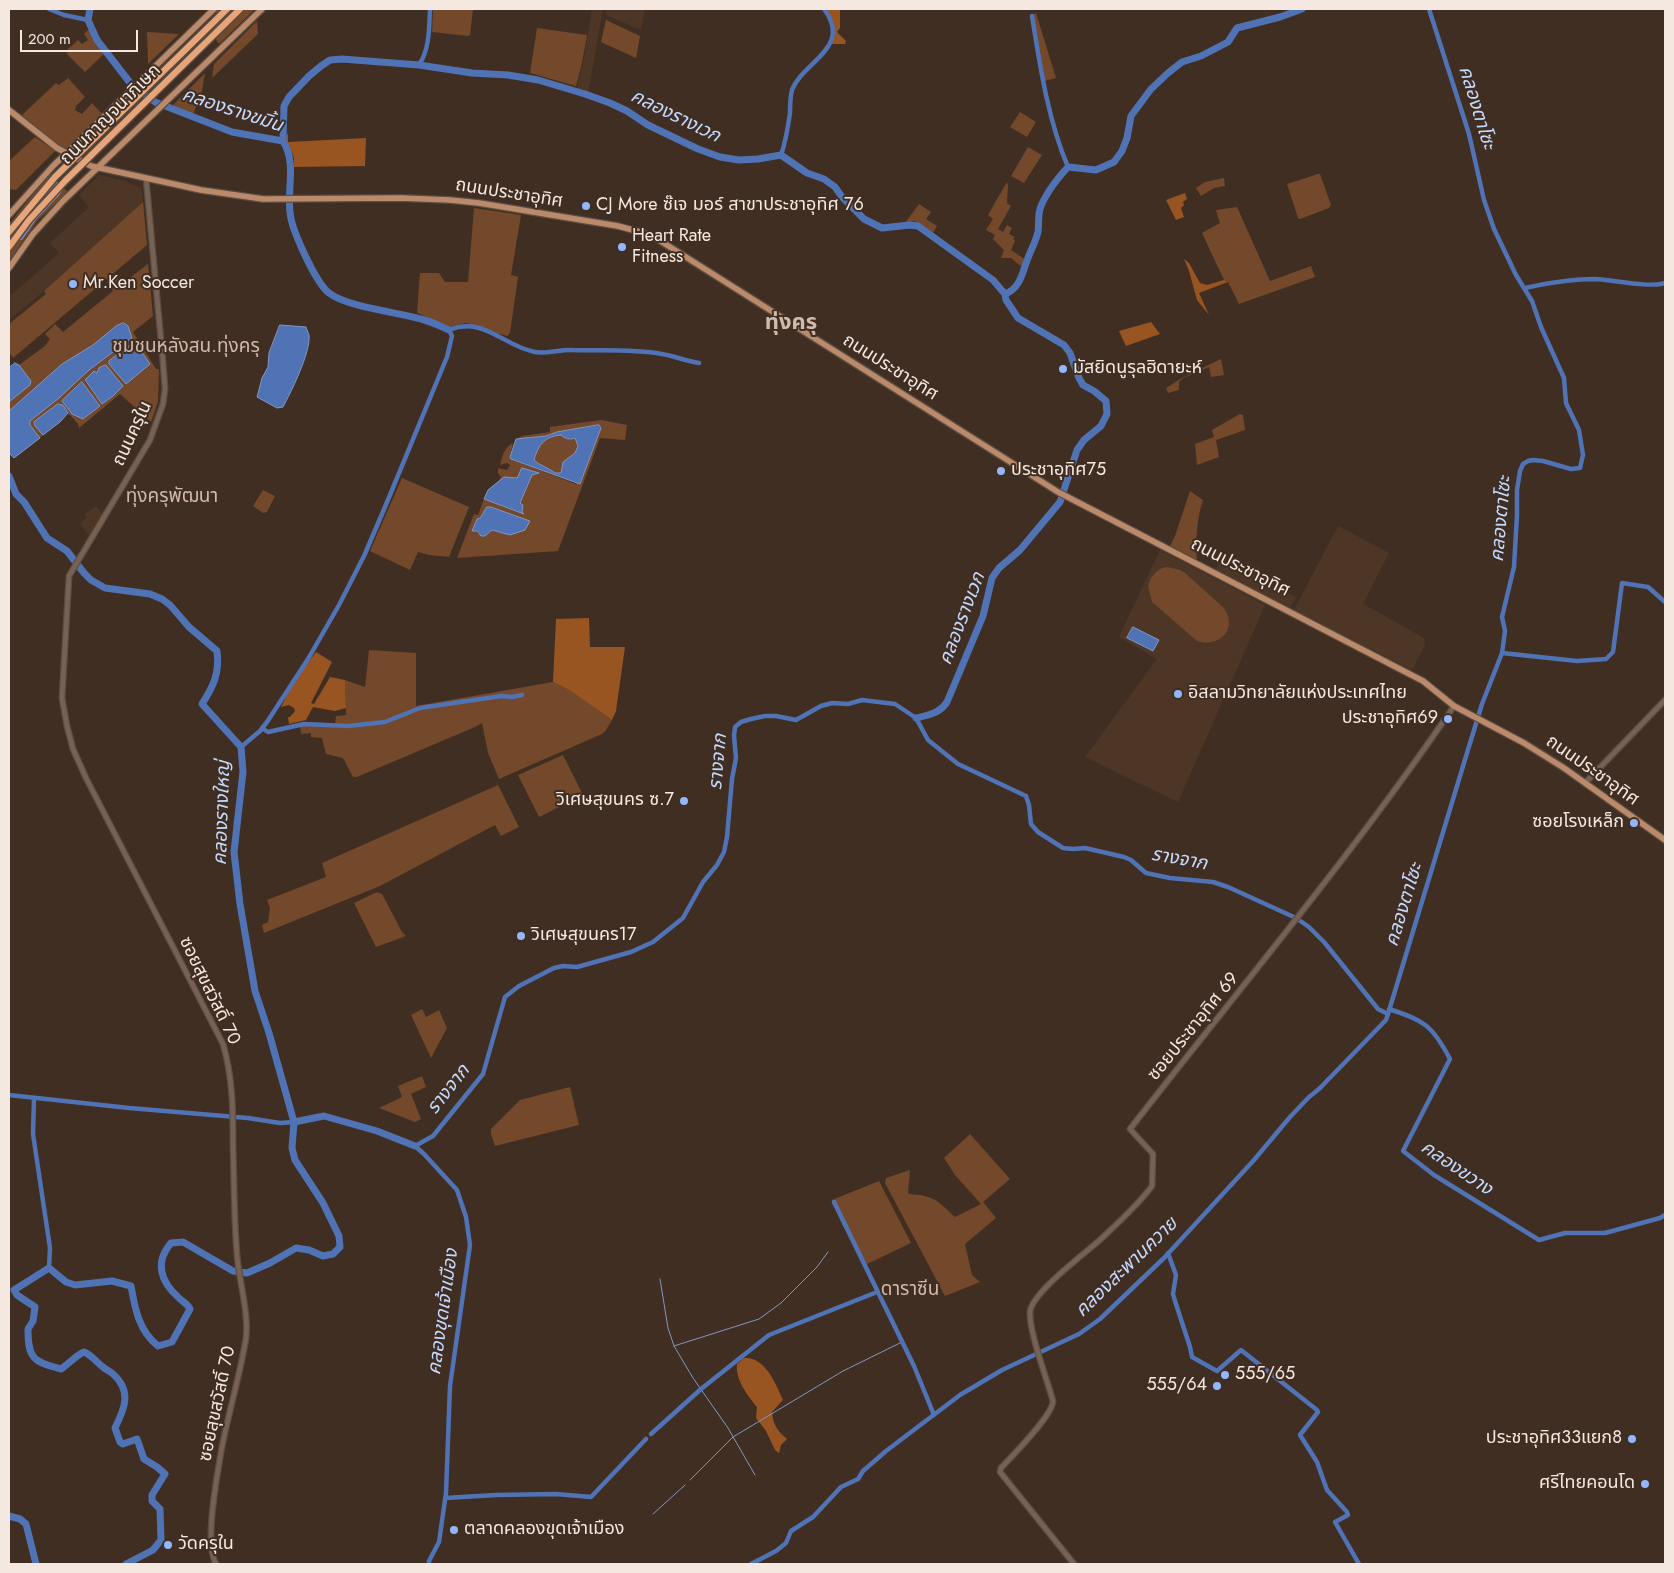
<!DOCTYPE html>
<meta charset="utf-8">
<style>
body{margin:0}
#map{position:relative;width:1674px;height:1573px;overflow:hidden;background:#412e23;font-family:Jost,sans-serif}
canvas{display:block}
.frame{position:absolute;inset:0;border:10px solid #f4e8e0;pointer-events:none}
.scale{position:absolute;left:20px;top:30px;width:118px;height:22px;box-sizing:border-box;border:2px solid #f4e8e0;border-top:0;padding-left:6px;font-size:15px;line-height:18px;white-space:nowrap;color:#f4e8e0;-webkit-text-stroke:4px #412e23;paint-order:stroke}
</style>
<div id="map">
<canvas width="1674" height="1573"></canvas>
<div class="frame"></div>
<div class="scale">200 m</div>
</div>
<script>
const g = document.querySelector('canvas').getContext('2d');
g.lineJoin = 'round';
function fillPath(path, color) { g.fillStyle = color; g.fill(path, 'evenodd'); }
function stroke(path, color, width, dash) { g.strokeStyle = color; g.lineWidth = width; g.lineCap = dash ? 'butt' : 'round'; g.setLineDash(dash || []); g.stroke(path); }
function label(font, color, halo, rows, align = 'center') {
  g.font = font + ' Jost,"Noto Sans Thai",sans-serif'; g.lineWidth = 4; g.setLineDash([]); g.textBaseline = 'middle'; g.strokeStyle = halo; g.fillStyle = color; for (const [text, x, y, turn = 0] of rows) {
    g.save(); g.translate(x, y); g.rotate((+turn || 0) * Math.PI / 180); g.textAlign = isNaN(turn) ? turn : align; if (halo) g.strokeText(text, 0, 0); g.fillText(text, 0, 0); g.restore();
  }
}
const built = new Path2D(`
 M592 9H603L588 93 578 90 577 87 583 64Z
 M607 9H645L641 30 606 15Z
 M99 175 125 181 141 188 143 202 44 291 9 320V297L59 253 50 243 89 207 79 195Z
 M96 506 102 514 89 535 80 524 87 517 85 514Z
 M1338 526 1389 553 1363 604 1424 638 1425 645 1412 670 1294 610Z
 M1160 550 1265 605 1178 802 1085 757 1157 659 1119 637Z
 M1221 558 1242 569 1247 562 1261 569 1257 577 1296 597 1290 608 1216 569Z`);
const green = new Path2D(`
 M219 9H255L220 43H218L216 39V12Z
 M433 9H473L470 35 468 36 432 32Z
 M1036 13 1056 78 1045 81 1031 15Z
 M606 20 640 36 636 58 601 42Z
 M257 21 258 34 212 78 214 64Z
 M537 28 587 35 582 63 576 86 530 73Z
 M89 29 97 45 104 54 85 72 67 54 68 49 78 40 82 44 88 40 84 34Z
 M147 32 179 34 148 64Z
 M205 73 202 91 193 115 173 105Z
 M68 78 85 97 76 106 75 110 82 114 92 103 102 114 64 150 22 115 56 83 59 85Z
 M1020 112 1036 122 1027 137 1010 127Z
 M35 137 55 151 16 190 9 189V161Z
 M1028 147 1042 155 1024 183 1011 176Z
 M1318 174H1320L1331 205 1329 208 1300 219 1298 218 1287 184Z
 M49 175 68 192 38 220 9 261V224Z
 M1224 178 1225 186 1214 188 1201 196 1196 188 1205 182Z
 M1007 182 1008 185 1007 203 1011 206 998 229 1003 232 1007 225 1012 228 1009 234 1015 237 1013 239 1015 241 1011 250 1026 260 1023 268 1011 258H1001L1004 250 993 239 995 235 986 230 993 219 988 215Z
 M143 202 147 245 13 358 9 352V324L46 294 44 291Z
 M919 204 931 212 926 219 937 226 933 233 914 221 905 223Z
 M1237 207 1270 281 1311 266 1315 277 1239 304 1228 282 1224 280 1202 233 1220 223 1216 210Z
 M474 208 521 215 511 275 518 277 510 333 507 336 466 323 450 327 417 313 420 273H439L445 282H468Z
 M148 264 153 316 133 332 156 369H159L158 402 151 422 120 394 79 428 78 424 70 415H69L66 410 35 426 43 435 40 438 30 425V421L89 370 132 339 116 327 93 345 62 364 9 411V402L30 385 19 365 45 346 50 339 45 334 55 324 63 332 113 291 107 282 115 274 123 283ZM94 371 97 373 99 371 103 404 85 382V380ZM94 398 100 406 83 419 68 409 66 404Z
 M1221 359 1224 375 1211 377 1209 367 1183 378 1179 382V390L1168 393 1166 388 1182 378Z
 M1240 414 1243 415 1245 430 1216 440 1219 457 1197 465 1195 444 1214 437 1212 430Z
 M601 420 627 425 625 440 600 438 558 551 457 558 474 514 478 515 484 499 518 512H522L520 503 532 475 538 473 517 479 504 477 498 482 501 477 498 473V468L507 470 510 465 507 463 500 465C502 456 504 448 513 443L510 457 511 459 576 484 601 428 599 425 557 432 546 436 516 439 522 436 550 432V427ZM487 507H491L529 521 510 535 492 530 485 536H481L476 531H473L477 519 480 518Z
 M561 435 575 438 578 446 575 453 563 462 561 473H555C548 467 541 466 534 460 538 445 545 436 561 435Z
 M402 478 469 507 449 557 429 555 418 552 410 570 370 551Z
 M263 490 275 496 267 512 263 513 253 506Z
 M1190 491 1203 500C1197 518 1195 541 1197 560L1170 546 1175 536Z
 M1167 567 1180 570 1185 573 1224 608C1238 629 1220 648 1197 641L1152 602 1148 586 1151 578 1156 572 1162 568Z
 M369 650 416 653V706L553 682 569 690 612 720 606 730 602 734 499 779 488 753 482 723 475 727 357 777H353L343 758 326 754 322 738 311 737V733L301 734 300 724 309 723 335 724 336 716 346 715 345 680 365 687Z
 M563 755 583 795 539 817 518 775Z
 M498 785 519 827 501 836 495 825 380 886 264 933 262 925 268 922 270 908 267 900 326 877 322 863Z
 M377 892 382 894 402 932 406 936 376 947 354 903Z
 M422 1009 426 1017 439 1010 447 1028 431 1058 411 1015Z
 M422 1076 426 1087 411 1094 421 1119 415 1122 379 1108 402 1097 398 1086Z
 M570 1087 579 1125 495 1146 491 1134V1129L520 1100Z
 M970 1134 1010 1179 983 1202 996 1218 965 1244 972 1275 980 1282 945 1296 885 1183 886 1178 910 1170 908 1193C914 1196 919 1194 925 1196 938 1199 945 1208 955 1217L981 1204 955 1175 944 1158Z
 M879 1181 911 1243 867 1264 843 1226 832 1200Z`);
const forest = new Path2D(`
 M825 9H840V28L837 32 846 41 845 44H831C834 30 833 20 825 9Z
 M288 133V142L366 138 365 166 294 167V158L285 138Z
 M1185 193 1187 199 1183 202 1184 205 1181 208 1184 217 1176 220 1166 200Z
 M1184 259 1189 263 1200 283 1207 285 1224 280 1228 282 1199 293 1209 315 1197 300 1189 271Z
 M1151 322 1160 334 1126 346 1119 331Z
 M589 618 590 647H625L616 711 612 720 569 690 553 682 556 619Z
 M316 652 332 662 311 703 314 704 330 677 345 680 346 708 335 711 313 707 306 720 289 724 288 717H290L295 711 294 708 289 705 281 707 294 681Z
 M744 1358C765 1356 776 1384 783 1400L772 1412C773 1424 777 1431 787 1439L781 1445 779 1453 775 1450 766 1431 756 1418 757 1407C747 1395 735 1379 737 1364Z`);
const water = new Path2D(`
 M49 179 57 182 63 188 59 195 36 219 22 239 18 240 13 235 9 228Z
 M124 323 128 326 132 338 89 370 59 398 30 421V425L40 438 14 458 9 453V411L62 364 93 345 116 326Z
 M280 325 306 327C306 328 309 334 309 335 311 352 291 392 283 407L277 408 257 397 262 378 268 367 269 353Z
 M135 342 150 364 126 384 109 364V361Z
 M15 363 19 365 31 381 30 385 9 402V368Z
 M106 365 123 386 113 396 102 404 85 380 94 371 97 373 99 368Z
 M82 382 100 406 83 419 72 414 62 401Z
 M58 404 63 405 68 413 60 422 43 435 35 426 34 422Z
 M599 425 601 428 580 484 511 459 510 457 516 439 546 436 557 432ZM561 435C565 439 570 440 575 438L578 446 575 453 563 462 561 473H555C548 467 540 466 534 460 538 445 545 436 561 435Z
 M522 468 539 473 532 475 520 503 523 505 522 512 524 514 484 499 488 490 504 477 517 478Z
 M487 507H491L530 521 525 530 510 535 492 530 485 536H481L477 531H472L477 519 480 518Z
 M1133 627 1159 640 1153 651 1127 638Z`);
const stream = new Path2D(`
 M660 1279 668 1328 674 1346 693 1378 728 1428 755 1475
 M674 1346 759 1319 781 1303 817 1267 828 1252
 M690 1480 733 1437 843 1371 902 1342
 M653 1514 685 1485`);
const canal = new Path2D(`
 M49 9 64 15 88 20
 M1032 16C1040 66 1048 120 1068 167
 M419 65C430 48 429 28 430 9
 M781 155C786 141 788 127 790 113 790 105 790 98 792 90 803 61 853 48 824 9
 M1525 288C1548 283 1572 279 1595 279 1614 280 1650 288 1665 283
 M1502 653 1577 661 1606 659 1613 652 1622 583 1648 587 1665 602
 M262 728 268 732 304 724 348 726 385 722 420 708 501 696 511 697 522 695
 M241 747 260 731 267 722 308 659 339 605 364 556 385 507 447 357 452 336 449 330C484 316 503 346 535 352 547 354 561 349 573 350 602 351 633 349 662 354 674 356 686 361 699 363
 M1389 1009C1425 1021 1432 1025 1450 1059L1403 1151 1434 1175 1539 1240 1565 1233H1605L1660 1218 1665 1215
 M9 1095 129 1108 248 1118 280 1123 294 1122
 M34 1098 33 1134 50 1248 49 1268
 M834 1202 914 1366 934 1415
 M1168 1253 1176 1275 1173 1294 1175 1301 1190 1347 1192 1357 1217 1371 1241 1350 1317 1410 1318 1412 1300 1435 1317 1462 1327 1490 1347 1512 1348 1515 1335 1522 1359 1564
 M651 1434 701 1389 769 1335 877 1292
 M445 1498 496 1495 556 1494 591 1497 646 1439
 M429 1564V1561L439 1542 446 1493 450 1386 470 1245 466 1217 457 1190 424 1154 415 1146 433 1136 483 1074 505 997 519 986 554 968 563 966 577 967 631 952 653 942 683 918 703 882 717 865 724 852 727 837 732 779 736 758 734 736 735 727 741 722 751 719 765 716H776L796 720 821 706 832 703 848 704 862 700 895 704 916 718 928 740 958 764 1026 796 1029 805 1031 824 1038 832 1063 848 1073 849 1085 848 1124 857 1131 860 1146 873 1170 878 1213 882 1228 887 1296 918 1309 927 1324 942 1378 1009 1388 1014
 M751 1564 776 1551 786 1543 791 1531 813 1517 841 1487 858 1479 863 1471 886 1451 960 1395 1002 1370 1079 1334 1100 1319 1164 1258 1254 1160 1290 1117 1309 1097 1319 1089 1386 1020 1388 1014 1467 753 1482 704 1502 653 1505 631 1502 617 1514 567 1517 515V490L1520 471 1523 464 1528 461 1533 460 1543 461 1571 469 1580 468 1583 455 1579 430 1566 403 1564 378 1541 327 1532 301 1516 275 1494 229 1484 200 1469 134 1429 9`);
const river = new Path2D(`
 M90 9 88 20 97 40 131 84 155 102 232 132 283 141C298 166 285 191 291 219 295 236 316 283 329 293 347 307 397 312 421 319 430 321 440 326 449 330
 M283 141 284 106 289 97 309 76 321 66 330 60 342 59 419 65 472 73 508 75 538 80 585 94 610 103 627 111 648 125 698 149 720 157 739 160 758 159 781 155 807 173 824 179 835 187 842 197 864 219 882 228 910 225 918 226 993 280 1005 294 1006 300 1018 318 1064 345 1070 353 1079 378 1083 385 1094 391 1106 401 1107 414 1101 426 1084 440 1077 450 1060 502 1020 550 999 568 992 578 983 616 947 702C940 713 929 715 916 718
 M1005 294C1022 288 1023 268 1030 253 1033 246 1036 240 1038 232 1039 224 1038 216 1040 209 1045 194 1057 179 1068 167L1096 170 1114 162 1122 151 1127 138 1131 116 1151 89 1168 73 1182 62 1201 56 1228 42 1237 28 1280 17 1302 9
 M9 476 16 494 24 502 47 538 67 551 84 573 91 580 105 588 150 594 162 599 170 605 189 627 217 651C220 673 213 687 202 704L241 747 243 772 234 852 240 904 255 991 269 1033 294 1122 292 1148 295 1160 323 1203 339 1236 340 1247 333 1254 323 1256 309 1250 296 1248 270 1263 247 1273 233 1271 183 1242 171 1243C154 1263 161 1282 179 1298 183 1302 188 1304 190 1309L172 1342 158 1346C139 1331 135 1309 131 1286L112 1281 75 1285 66 1282 49 1268 14 1290 17 1295 35 1307 33 1321 28 1329C28 1358 33 1362 61 1369 70 1363 75 1356 84 1352 93 1356 96 1362 103 1367 106 1370 110 1371 113 1374 132 1391 125 1408 115 1428L120 1442 123 1444 137 1439 144 1459 157 1467 165 1474 152 1495V1501L160 1509 161 1540 153 1550 126 1564
 M294 1122 324 1116 377 1131 415 1146
 M9 1516 20 1519 26 1524 36 1564`);
const minor = new Path2D(`
 M146 178 163 362 165 389 163 404 150 440 69 576 62 698 67 726 73 749 86 778 223 1044C233 1078 233 1111 233 1145 234 1182 234 1219 237 1255 239 1281 249 1313 246 1338 240 1376 228 1414 221 1452 217 1478 204 1543 216 1564
 M1585 783 1665 700
 M1074 1564 1000 1472 1001 1468C1013 1455 1053 1415 1053 1401 1047 1379 1029 1332 1030 1312 1032 1292 1086 1253 1102 1238 1119 1222 1138 1205 1152 1186L1153 1154 1130 1129C1239 989 1354 853 1454 706`);
const major = new Path2D(`
 M9 110 57 148 91 166 201 190 263 199 401 198 450 200 479 203 618 226 651 235 1058 492 1423 681 1454 706 1524 743 1564 768 1665 840
 M9 215 53 166 214 9
 M9 268 33 234 63 201 262 9`);
const highwayBridge = new Path2D(`
 M9 232 55 177 227 9
 M9 247 29 220 65 181 240 9`);
const markers = [
 [586,206,5,"#92b7fd"],
 [622,247,5,"#92b7fd"],
 [73,284,5,"#92b7fd"],
 [1063,369,5,"#92b7fd"],
 [1001,471,5,"#92b7fd"],
 [1178,694,5,"#92b7fd"],
 [1448,719,5,"#92b7fd"],
 [684,801,5,"#92b7fd"],
 [1634,823,5,"#92b7fd"],
 [521,936,5,"#92b7fd"],
 [1225,1375,5,"#92b7fd"],
 [1217,1386,5,"#92b7fd"],
 [1632,1439,5,"#92b7fd"],
 [1645,1484,5,"#92b7fd"],
 [454,1530,5,"#92b7fd"],
 [168,1545,5,"#92b7fd"]
];
const streetNames = [
 ["ถนนกาญจนาภิเษก",111,115,-45],
 ["ถนนประชาอุทิศ",509,194,9],
 ["ถนนประชาอุทิศ",890,368,32],
 ["ถนนครุใน",133,434,-65],
 ["ถนนประชาอุทิศ",1240,568,27],
 ["ถนนประชาอุทิศ",1592,771,35],
 ["ซอยสุขสวัสดิ์ 70",209,991,64],
 ["ซอยประชาอุทิศ 69",1194,1027,-51],
 ["ซอยสุขสวัสดิ์ 70",218,1404,-78]
];
const poiNames = [
 ["CJ More ซ๊เจ มอร์ สาขาประชาอุทิศ 76",596,206],
 ["Heart Rate",632,237],
 ["Fitness",632,258],
 ["Mr.Ken Soccer",83,284],
 ["มัสยิดนูรุลฮิดายะห์",1073,369],
 ["ประชาอุทิศ75",1011,471],
 ["อิสลามวิทยาลัยแห่งประเทศไทย",1188,694],
 ["ประชาอุทิศ69",1438,719,"right"],
 ["วิเศษสุขนคร ซ.7",674,801,"right"],
 ["ซอยโรงเหล็ก",1624,823,"right"],
 ["วิเศษสุขนคร17",531,936],
 ["555/65",1235,1375],
 ["555/64",1207,1386,"right"],
 ["ประชาอุทิศ33แยก8",1622,1439,"right"],
 ["ศรีไทยคอนโด",1635,1484,"right"],
 ["ตลาดคลองขุดเจ้าเมือง",464,1530],
 ["วัดครุใน",178,1545]
];
const waterNames = [
 ["คลองตาโซะ",1476,108,73],
 ["คลองรางขมิ้น",232,111,18],
 ["คลองรางเวก",675,117,26],
 ["คลองตาโซะ",1502,519,-85],
 ["คลองรางเวก",963,619,-69],
 ["รางจาก",719,762,-85],
 ["คลองรางใหญ่",223,813,-88],
 ["รางจาก",1179,860,10],
 ["คลองตาโซะ",1405,905,-73],
 ["รางจาก",449,1090,-52],
 ["คลองขวาง",1456,1169,34],
 ["คลองสะพานควาย",1127,1268,-44],
 ["คลองขุดเจ้าเมือง",444,1312,-82]
];
const neighbourhoodNames = [
 ["ชุมชนหลังสน.ทุ่งครุ",186,347],
 ["ทุ่งครุพัฒนา",172,497],
 ["ดาราซีน",910,1290]
];
const districtNames = [
 ["ทุ่งครุ",791,324]
];
fillPath(built, '#4e3627');
fillPath(green, '#73482b');
fillPath(forest, '#985421');
fillPath(water, '#5073b5');
stroke(water, '#8196c2', 1);
stroke(stream, '#8196c2', 1);
stroke(canal, '#5073b5', 4.5);
stroke(river, '#5073b5', 7);
stroke(minor, '#5c4d42', 7);
stroke(major, '#5c4d42', 8);
stroke(minor, '#766154', 4.5);
stroke(major, '#ba8a6b', 5.5);
stroke(highwayBridge, '#5c4d42', 9, []);
stroke(highwayBridge, '#e8a57a', 6);
for (const [x, y, r, color] of markers) { const dot = new Path2D(); dot.arc(x, y, r, 0, 2 * Math.PI); g.fillStyle = color; g.fill(dot); stroke(dot, '#412e23', 2); }
label('18px', '#f4e8e0', '#412e23', streetNames);
label('18px', '#f4e8e0', '#412e23', poiNames, 'left');
label('italic 19px', '#c4d9fe', '#412e23', waterNames);
label('19px', '#d1b9ab', '#412e23', neighbourhoodNames);
label('bold 22px', '#d1b9ab', '#412e23', districtNames);
</script>
